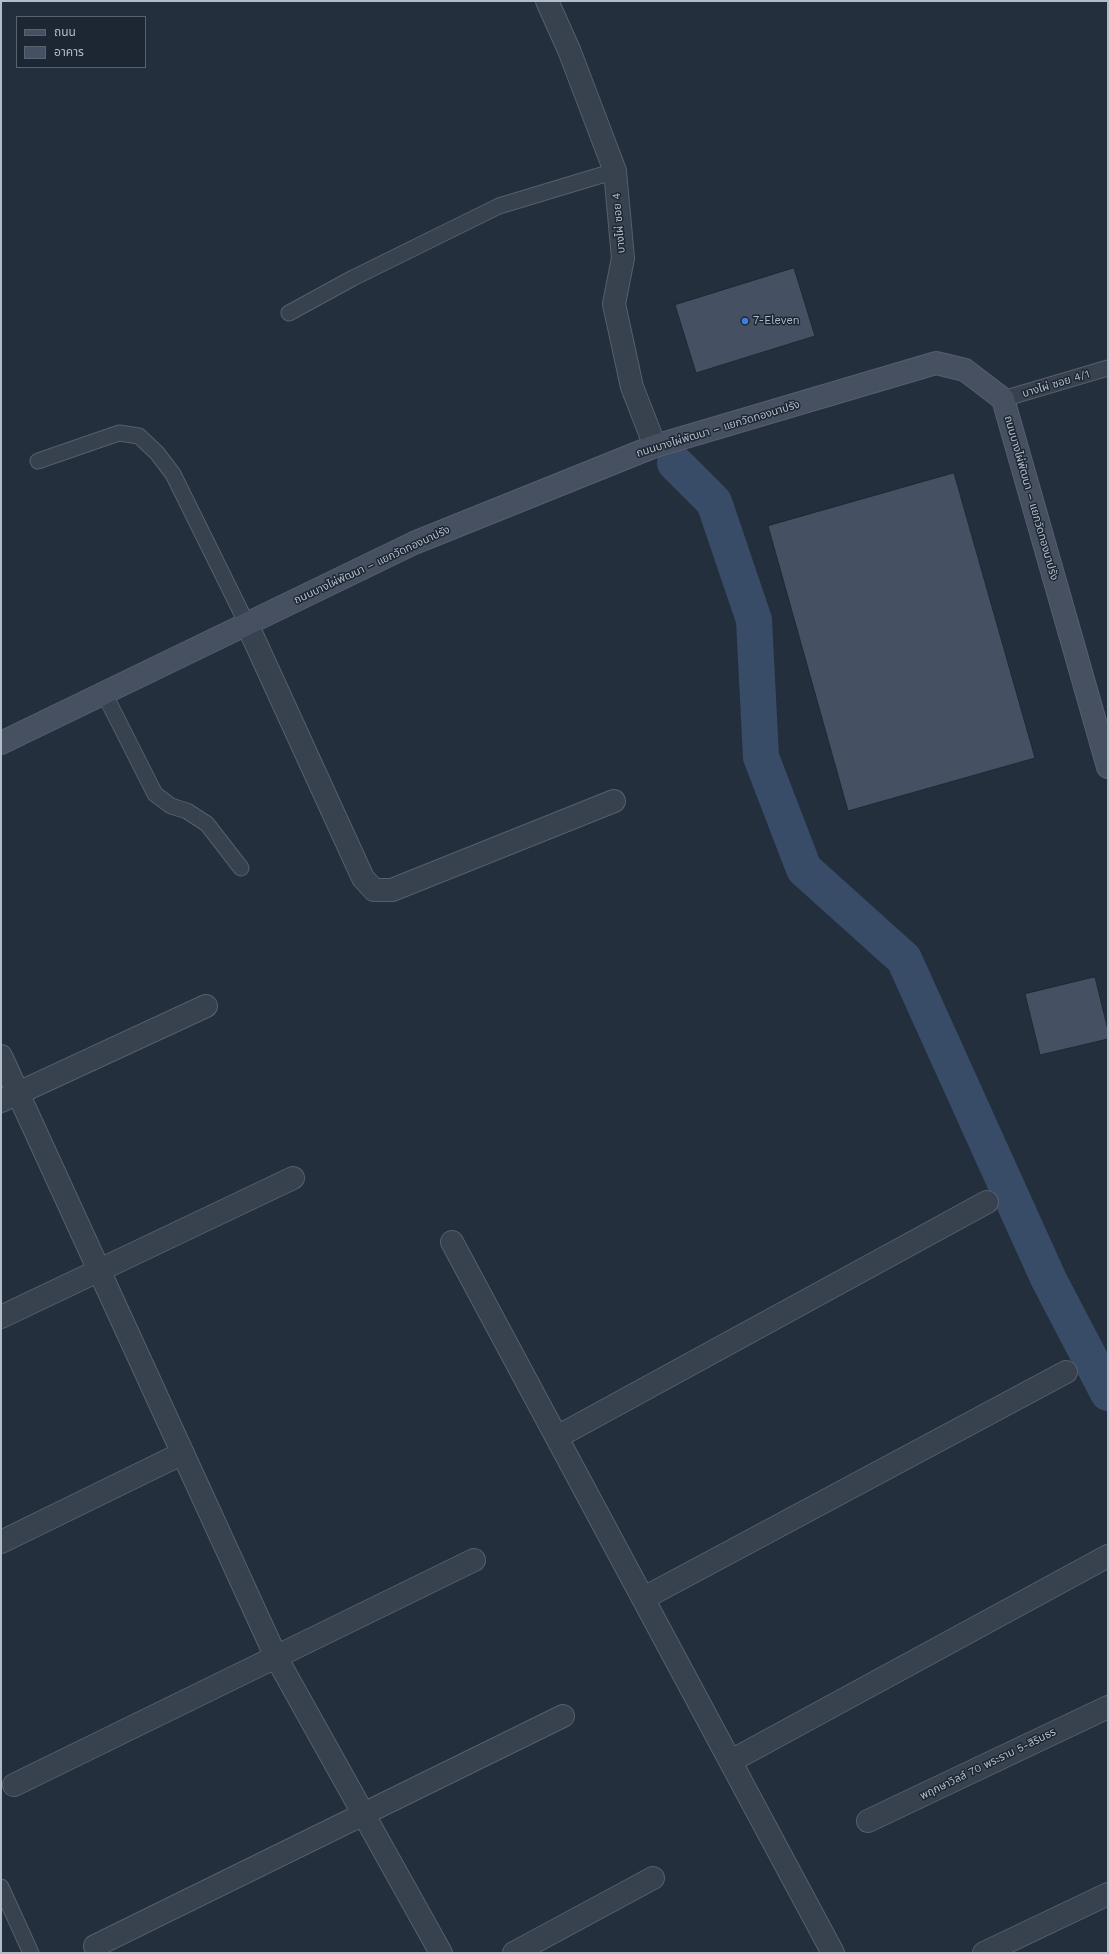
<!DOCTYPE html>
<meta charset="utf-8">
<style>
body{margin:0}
#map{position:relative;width:1109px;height:1954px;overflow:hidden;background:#242f3e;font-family:"Work Sans","Noto Sans Thai",sans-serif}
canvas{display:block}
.frame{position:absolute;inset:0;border:2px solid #b4bcc9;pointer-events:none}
.legend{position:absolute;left:16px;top:16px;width:130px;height:52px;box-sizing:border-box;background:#1d2633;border:1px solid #59626f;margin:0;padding:5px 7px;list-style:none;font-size:12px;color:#b4bcc9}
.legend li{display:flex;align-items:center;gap:8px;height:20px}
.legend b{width:20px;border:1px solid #59626f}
</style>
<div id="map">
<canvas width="1109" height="1954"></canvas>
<div class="frame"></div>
<ul class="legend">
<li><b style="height:5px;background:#465061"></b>ถนน</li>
<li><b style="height:11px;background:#455162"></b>อาคาร</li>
</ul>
</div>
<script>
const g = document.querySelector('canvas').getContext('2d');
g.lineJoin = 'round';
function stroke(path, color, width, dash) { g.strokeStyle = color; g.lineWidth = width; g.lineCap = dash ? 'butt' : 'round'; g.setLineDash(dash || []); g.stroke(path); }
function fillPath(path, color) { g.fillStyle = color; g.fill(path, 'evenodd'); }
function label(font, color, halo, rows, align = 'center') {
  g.font = font + ' "Work Sans","Noto Sans Thai",sans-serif'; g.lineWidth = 3; g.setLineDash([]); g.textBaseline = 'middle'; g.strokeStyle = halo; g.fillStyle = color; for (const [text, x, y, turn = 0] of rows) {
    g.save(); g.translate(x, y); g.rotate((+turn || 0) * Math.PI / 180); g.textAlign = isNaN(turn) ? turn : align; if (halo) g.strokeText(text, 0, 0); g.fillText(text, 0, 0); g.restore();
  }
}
const canal = new Path2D(`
 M675 463 714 502 754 620 761 757 804 869 904 959 1049 1280 1108 1393`);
const building = new Path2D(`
 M794 268 815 336 696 373 675 305Z
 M954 473 1035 758 848 811 768 526Z
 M1095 977 1108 1030V1039L1040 1055 1025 994Z`);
const lane = new Path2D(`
 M289 313 353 278 499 206 615 171
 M1003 399 1108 368
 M38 461 119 433 139 436 157 453 173 474 247 624
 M104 693 155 794 171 806 187 811 207 824 241 868
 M1 1887 31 1953`);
const street = new Path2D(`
 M547 1 569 50 615 171 623 258 614 304 632 387 655 446
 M247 624 363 878 374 890H392L614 801
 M1 1056 276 1657 441 1953
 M1 1101 206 1006
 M452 1242 833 1953
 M1 1317 293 1178
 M557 1437 987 1202
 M1 1542 183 1453
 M644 1598 1066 1372
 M731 1761 1108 1556
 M14 1785 474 1560
 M868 1821 1108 1707
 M95 1946 563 1716
 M514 1953 653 1878
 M984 1953 1108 1894`);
const secondary = new Path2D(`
 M1 743 414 543 655 446 936 363 965 370 1003 399 1108 767`);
const markers = [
 [745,321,4,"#3f7fe0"]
];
const streetNames = [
 ["บางไผ่ ซอย 4",619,223,-95],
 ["บางไผ่ ซอย 4/1",1056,384,-17],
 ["ถนนบางไผ่พัฒนา – แยกวัดทองนาปรัง",718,429,-17],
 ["ถนนบางไผ่พัฒนา – แยกวัดทองนาปรัง",1031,498,74],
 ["ถนนบางไผ่พัฒนา – แยกวัดทองนาปรัง",372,565,-25],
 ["พฤกษาวิลล์ 70 พระราม 5-สิรินธร",988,1764,-26]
];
const poiNames = [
 ["7-Eleven",753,321]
];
stroke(canal, '#394c67', 36);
fillPath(building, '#455162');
stroke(building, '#1f2835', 1);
stroke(lane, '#565f6c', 17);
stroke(street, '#565f6c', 24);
stroke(secondary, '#565f6c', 24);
stroke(lane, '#38414e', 15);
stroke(street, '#38414e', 22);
stroke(secondary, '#465061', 22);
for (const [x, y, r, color] of markers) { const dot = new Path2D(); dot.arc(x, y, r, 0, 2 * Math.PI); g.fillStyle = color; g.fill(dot); stroke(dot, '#1d2633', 1.5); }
label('11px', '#b4bcc9', '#1d2633', streetNames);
label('11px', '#b4bcc9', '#1d2633', poiNames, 'left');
</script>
